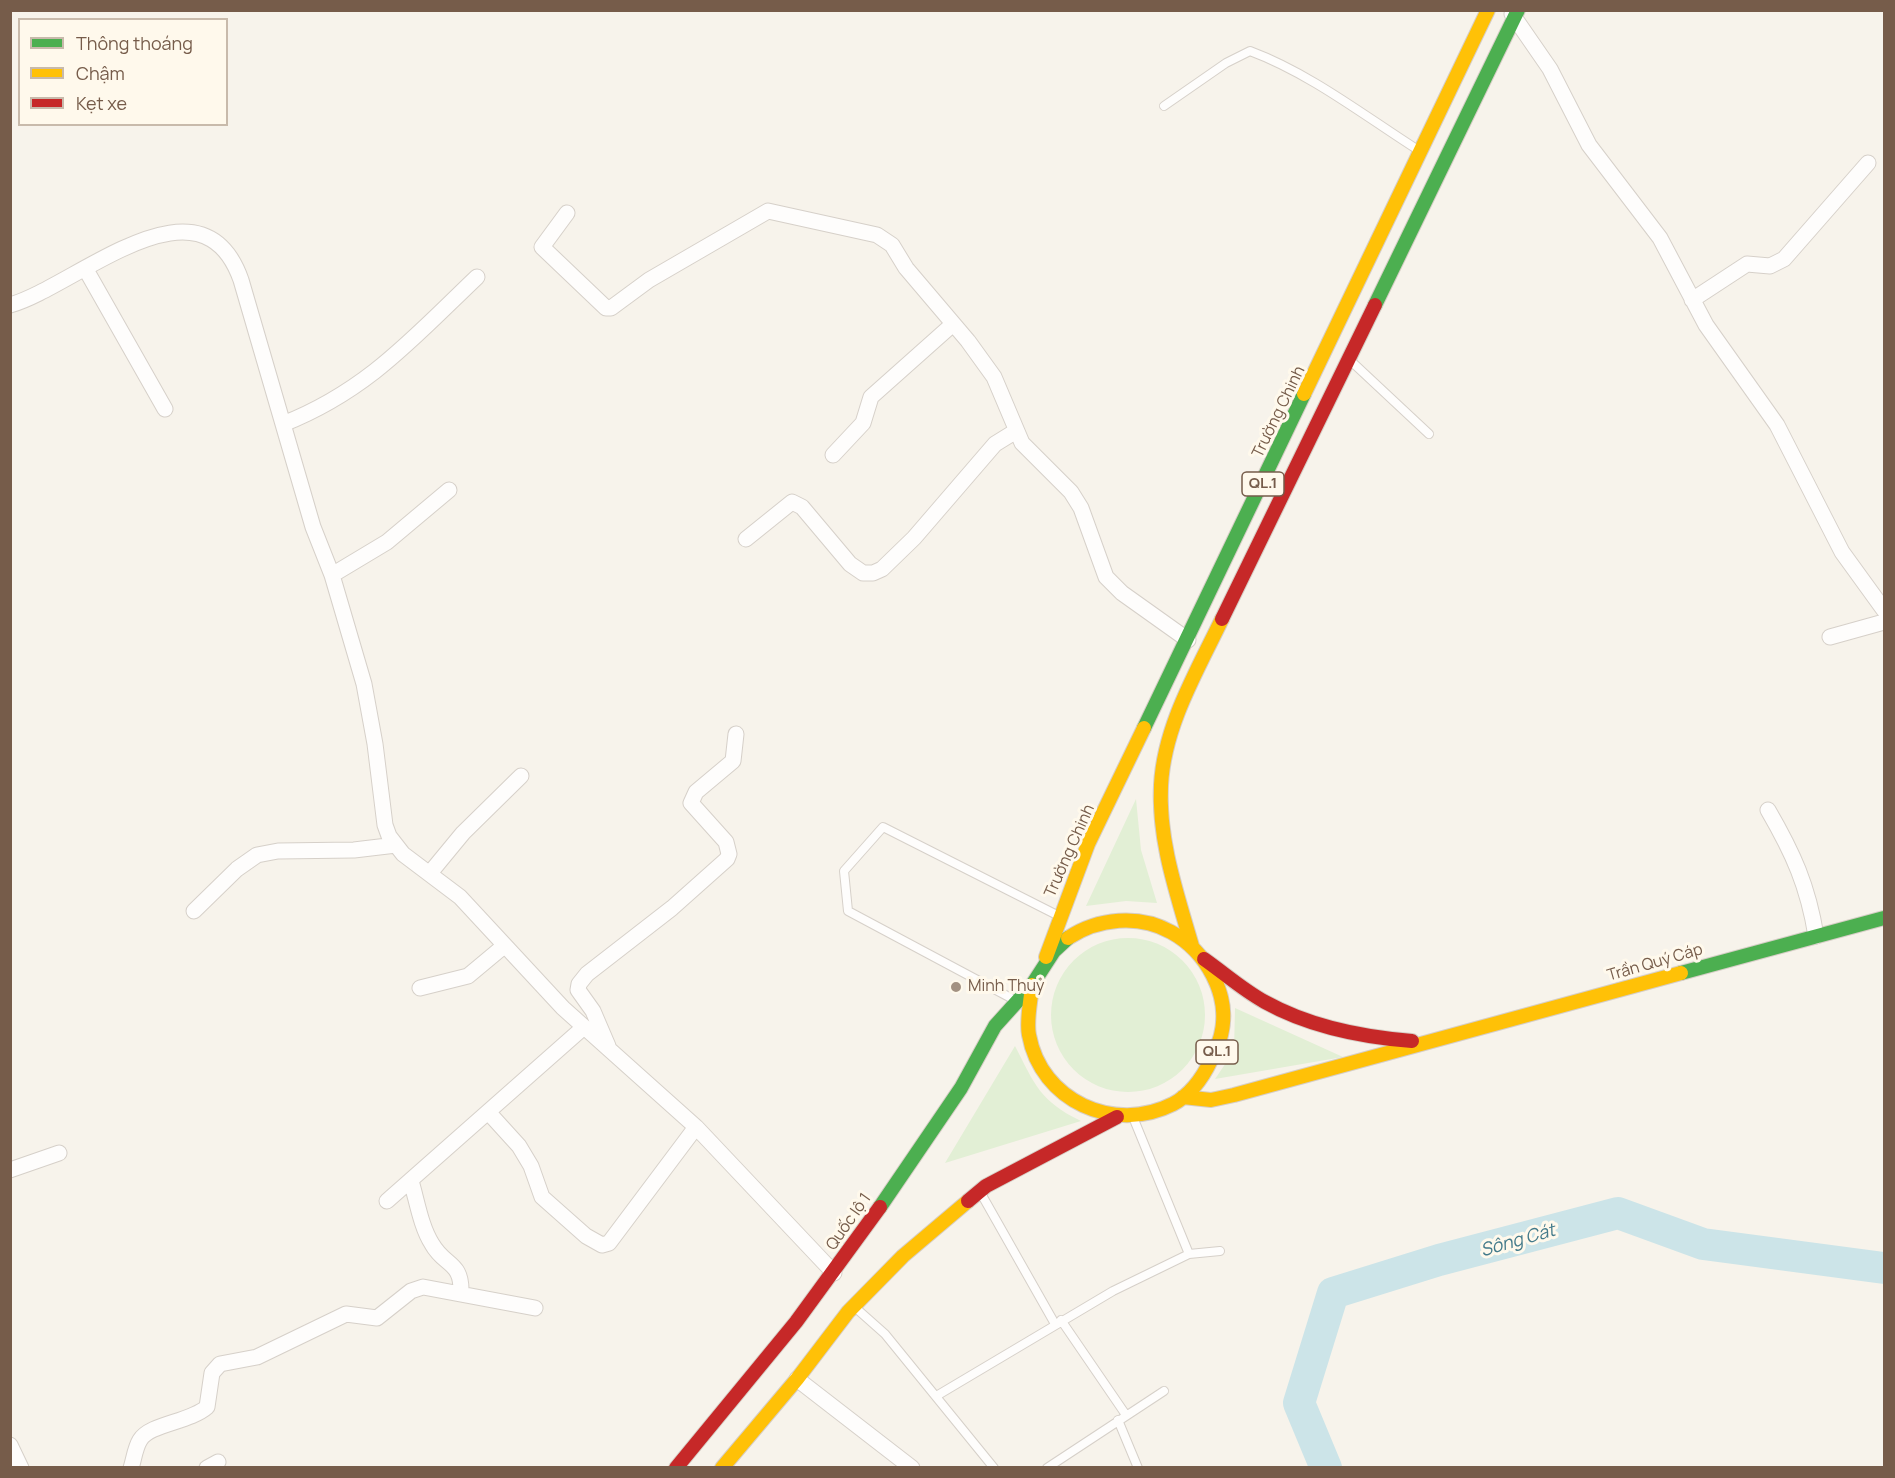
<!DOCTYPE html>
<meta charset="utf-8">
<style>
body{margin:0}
#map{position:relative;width:1895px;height:1478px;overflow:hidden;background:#f7f3eb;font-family:Manrope,sans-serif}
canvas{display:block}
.frame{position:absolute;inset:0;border:12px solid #765c4a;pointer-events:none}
.legend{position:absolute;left:18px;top:18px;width:210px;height:108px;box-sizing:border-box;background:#fff9ec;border:2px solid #c8baab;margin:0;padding:8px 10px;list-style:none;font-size:18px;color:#765c4a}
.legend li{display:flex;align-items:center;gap:12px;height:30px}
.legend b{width:30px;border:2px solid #c8baab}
</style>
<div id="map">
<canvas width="1895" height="1478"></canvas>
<div class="frame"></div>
<ul class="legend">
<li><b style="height:8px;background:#4caf50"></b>Thông thoáng</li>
<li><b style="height:8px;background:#ffc107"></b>Chậm</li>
<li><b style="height:8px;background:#c62828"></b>Kẹt xe</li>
</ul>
</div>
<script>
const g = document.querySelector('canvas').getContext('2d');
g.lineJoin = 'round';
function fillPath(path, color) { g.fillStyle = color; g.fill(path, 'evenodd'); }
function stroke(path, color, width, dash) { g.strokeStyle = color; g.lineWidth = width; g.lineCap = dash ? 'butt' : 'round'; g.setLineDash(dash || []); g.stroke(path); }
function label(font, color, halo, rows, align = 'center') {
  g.font = font + ' Manrope,sans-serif'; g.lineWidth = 6; g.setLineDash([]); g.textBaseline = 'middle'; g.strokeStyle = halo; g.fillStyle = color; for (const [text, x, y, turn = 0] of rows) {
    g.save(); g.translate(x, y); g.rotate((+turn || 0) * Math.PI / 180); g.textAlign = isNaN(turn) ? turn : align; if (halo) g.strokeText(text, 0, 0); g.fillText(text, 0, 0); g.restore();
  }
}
const green = new Path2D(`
 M1136 799 1141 850 1157 903 1126 901 1086 906Z
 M1051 1015a77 77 0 1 1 154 0a77 77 0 1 1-154 0Z
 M1235 1008 1343 1057 1215 1079 1234 1051Z
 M1015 1046C1035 1085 1040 1101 1081 1121L945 1163Z`);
const river = new Path2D(`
 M1326 1468 1299 1403 1333 1293 1439 1260 1618 1213 1703 1244 1884 1268`);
const lane = new Path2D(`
 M1164 106 1226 63 1250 51C1309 73 1362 114 1415 148
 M1352 362 1429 434
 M1011 998 848 911 844 871 883 827 1055 914
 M1135 1122 1189 1254
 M983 1197 1055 1324
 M858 1310 885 1334 994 1468
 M1061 1320 1126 1415
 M938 1395 1113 1291 1189 1254 1220 1251
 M1118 1420 1138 1468
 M1047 1468 1164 1391`);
const street = new Path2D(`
 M1512 14 1550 69 1589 145 1660 238 1706 325 1777 425 1842 552 1884 610
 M567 213 542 247 606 308H611L649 280 768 211 877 235 892 245 906 268 968 341 994 377 1022 443 1071 492 1081 508 1106 577 1122 593 1188 640
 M85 268 165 409
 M1692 300 1747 264 1770 266 1784 259 1868 163
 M10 305C75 287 201 167 241 280L313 527 332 575 364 684 375 744 385 825 389 836 403 854 460 897 563 1008 696 1127 834 1273
 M283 424C367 391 413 338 477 277
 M833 455 863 423 871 397 953 324
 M746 539 792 502 802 507 850 564 863 573H873L882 569 914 538 995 444 1016 431
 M332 575 387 542 449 490
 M1830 637 1884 622
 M1768 810C1793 853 1808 886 1816 936
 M430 873 463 833 521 776
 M194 911 237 869 257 855 278 851 354 850 396 845
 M420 988 468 976 504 946
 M608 1046 593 1011 578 990 579 984 587 974 672 908 727 859 729 854 726 842 691 803 696 792 733 761 736 734
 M489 1113 519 1146 531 1166 542 1197 586 1236 602 1245 609 1243 696 1127
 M10 1170 59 1153
 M411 1181C417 1201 421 1227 432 1244 445 1267 462 1261 461 1293
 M387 1201 584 1027
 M797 1379 912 1468
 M10 1445 21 1468
 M131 1468C134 1459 135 1448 140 1440 149 1424 190 1422 207 1407L212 1373 220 1364 257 1357 346 1314 377 1318 411 1291 423 1287 535 1308
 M207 1468 218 1462`);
const fast = new Path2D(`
 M1375 305 1518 10
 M1144 728 1304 394
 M1681 973 1884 918
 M880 1207 961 1088 995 1026 1032 985 1054 951 1068 938`);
const slow = new Path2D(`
 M1304 394 1488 10
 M1192 946C1177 894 1158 840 1161 785 1164 726 1197 671 1222 619
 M1046 957 1088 844 1144 728
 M1032 985C1031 1000 1026 1020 1029 1035 1041 1101 1114 1134 1173 1104 1190 1095 1203 1077 1211 1060 1214 1052 1219 1044 1221 1035 1231 995 1206 951 1171 932 1139 914 1098 918 1068 938
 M1183 1097 1211 1100 1234 1095 1681 973
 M722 1468 797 1379 848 1312 903 1256 968 1201`);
const jam = new Path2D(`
 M1222 619 1375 305
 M1204 959C1224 973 1243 990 1265 1002 1310 1027 1361 1037 1412 1041
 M968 1201 986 1186 1117 1117
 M676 1468 796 1322 880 1207`);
const markers = [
 [956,987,6,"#a39182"]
];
const shields = [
 [1263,484,42],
 [1217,1052,42]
];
const shieldNames = [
 ["QL.1",1263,484],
 ["QL.1",1217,1052]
];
const streetNames = [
 ["Trường Chinh",1279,412,-64],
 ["Trường Chinh",1070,851,-66],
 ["Trần Quý Cáp",1655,963,-16],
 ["Quốc lộ 1",849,1222,-55]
];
const poiNames = [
 ["Minh Thuỷ",968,987]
];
const waterNames = [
 ["Sông Cát",1518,1241,-16]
];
fillPath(green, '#e2efd5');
stroke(river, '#cce4e8', 32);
stroke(lane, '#d6d0c9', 10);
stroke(street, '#d6d0c9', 17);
stroke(fast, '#d6cec6', 16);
stroke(slow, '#d6cec6', 16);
stroke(jam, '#d6cec6', 16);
stroke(lane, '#fefdfc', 8);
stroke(street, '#fefdfc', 15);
stroke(fast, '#4caf50', 14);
stroke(slow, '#ffc107', 14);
stroke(jam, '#c62828', 14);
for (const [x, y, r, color] of markers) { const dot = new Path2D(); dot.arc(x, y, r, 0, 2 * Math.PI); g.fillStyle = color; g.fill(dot); stroke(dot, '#fff9ec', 2); }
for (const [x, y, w] of shields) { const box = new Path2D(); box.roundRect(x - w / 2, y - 12, w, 24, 4.5); g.fillStyle = '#fff9ec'; g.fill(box); stroke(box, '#765c4a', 1.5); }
label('bold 15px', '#765c4a', null, shieldNames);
label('16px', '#765c4a', '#fff9ec', streetNames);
label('16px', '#765c4a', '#fff9ec', poiNames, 'left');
label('italic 18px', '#437a8a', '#fff9ec', waterNames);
</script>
